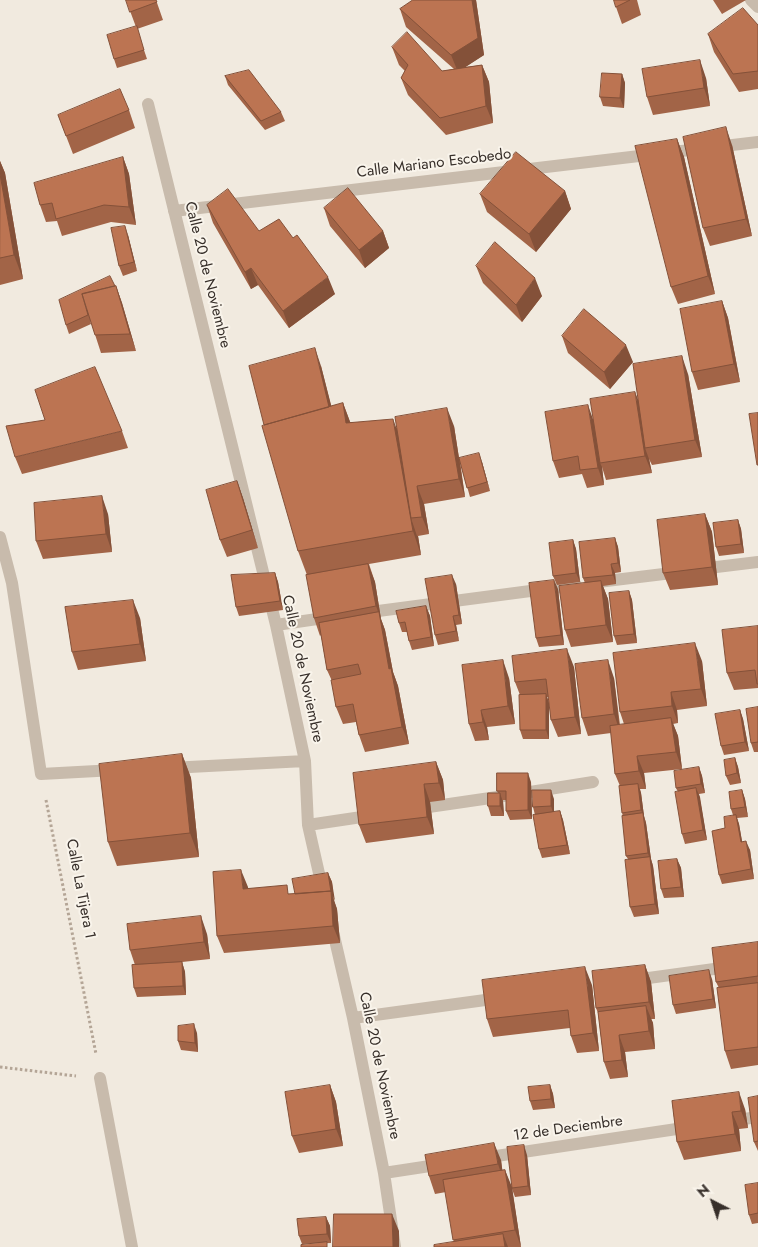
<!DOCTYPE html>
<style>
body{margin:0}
#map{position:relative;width:758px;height:1247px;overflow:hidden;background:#f1eadf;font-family:Jost,sans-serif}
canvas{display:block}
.north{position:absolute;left:688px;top:1177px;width:50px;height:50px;-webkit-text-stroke:4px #f9f4eb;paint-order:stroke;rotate:319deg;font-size:14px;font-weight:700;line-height:20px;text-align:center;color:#372f2a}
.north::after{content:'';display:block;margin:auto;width:18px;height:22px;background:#372f2a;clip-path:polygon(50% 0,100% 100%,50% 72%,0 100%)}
</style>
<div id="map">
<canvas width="758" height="1247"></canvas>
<div class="north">N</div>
</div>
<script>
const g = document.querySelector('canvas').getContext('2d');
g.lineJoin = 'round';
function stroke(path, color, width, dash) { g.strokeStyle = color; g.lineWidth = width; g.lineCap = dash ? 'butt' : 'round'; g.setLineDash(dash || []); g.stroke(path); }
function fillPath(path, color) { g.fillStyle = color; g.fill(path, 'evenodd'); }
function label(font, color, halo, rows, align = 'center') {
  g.font = font + ' Jost,sans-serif'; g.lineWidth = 4; g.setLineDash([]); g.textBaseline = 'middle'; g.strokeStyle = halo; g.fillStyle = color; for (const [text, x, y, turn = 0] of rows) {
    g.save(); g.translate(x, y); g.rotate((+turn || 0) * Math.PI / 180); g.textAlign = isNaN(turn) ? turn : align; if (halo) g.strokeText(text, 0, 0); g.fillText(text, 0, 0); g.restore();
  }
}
const path = new Path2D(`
 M46 800 96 1054
 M0 1067 76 1076`);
const minor = new Path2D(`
 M751 0 758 7
 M148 104 276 625 305 761 308 825 323 891
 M174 211 758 142
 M0 537 12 583 41 774 115 770
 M700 569 758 562
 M598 582 680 572
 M363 613 576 585
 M276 625 331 617
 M170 768 305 761
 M524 793 593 782
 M415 809 504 796
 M308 825 375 815
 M332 927 353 1018 384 1173 395 1247
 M634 980 758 963
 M353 1018 500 998
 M100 1078 132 1247
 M730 1121 758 1117
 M483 1158 690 1127
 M384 1173 443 1164`);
const wall = new Path2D(`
 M126 0H156L163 20 137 29 147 59 117 68 114 59 136 27Z
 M413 0H476L484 55 465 67 482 65 489 82 493 123 446 135 408 95 401 78 405 71 399 65 392 47 442 71 454 69 406 27 400 9Z
 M614 0H637L641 15 622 24 616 7Z
 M713 0H746L722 14Z
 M758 25V89L739 92 714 52 708 34Z
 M622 74 625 83 624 108 603 106 600 97Z
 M225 76 281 112 285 121 265 130 228 85Z
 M706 78 710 106 653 115 647 97Z
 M129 110 135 128 73 154 58 115Z
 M677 139 684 157 715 294 678 304 671 287Z
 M732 145 752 236 710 246 703 228Z
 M123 157 129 174 136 225 111 222 62 236 57 221 46 222 40 205Z
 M0 161 5 173 23 279 0 285Z
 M565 191 571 209 536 252 487 212 480 194Z
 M207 205 259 231 335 294 289 328 258 285 251 289 213 223Z
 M324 208 383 231 389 248 365 268 330 226Z
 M128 235 137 271 123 276 119 266Z
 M476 266 542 296 522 322 483 283Z
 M115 286H116L122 303 136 351 101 353 90 319 91 324 69 334 66 325Z
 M722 301 728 318 740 382 698 390 692 372Z
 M562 336 633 362 610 389 568 353Z
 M321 366 331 406 343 403 350 422 396 428 454 426 459 458 482 462 490 491 470 497 460 461 465 497 424 504 429 534 418 536 421 555 369 564 375 582 381 619 385 630 393 672 398 686 409 744 365 752 359 735 356 722 343 724 336 707 332 681 327 670 321 635 320 636 314 618 307 575 298 551 264 425Z
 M688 374 702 457 652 465 649 459 652 473 606 480 602 467 604 485 587 488 582 474 559 478 553 461 593 419 638 400Z
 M122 431 128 448 22 474 15 457Z
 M237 481 243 498 258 548 227 557 220 540Z
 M108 514 112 552 43 559 36 541Z
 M705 514 712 532 718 585 670 590 663 573Z
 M738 520 741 529 744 553 719 556 716 547Z
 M615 538 618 547 621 572 615 573 616 584 603 586 608 599 613 642 571 647 565 630 585 583 583 578Z
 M573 540 576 549 580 582 557 585 553 576Z
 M275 573 278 582 283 610 239 616 236 607Z
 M456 584 462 624 456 625 459 641 438 645 435 635Z
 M558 589 564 645 539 647 536 638Z
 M629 591 632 600 637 643 617 645 614 636Z
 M426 606 430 616 434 646 412 650 409 641 407 632H402L399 623Z
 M140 618 146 661 78 670 72 652Z
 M758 626V688L734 690 727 673Z
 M702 661 707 706 677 710 678 723 673 724 678 736 682 769 644 773 646 789H640L641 793 644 816 646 823 651 859 653 866 659 914 634 917 630 907 628 859 626 856 620 786 615 774 611 733 588 736 582 718 614 678 620 725 624 724 620 712Z
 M574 667 581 734 558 737 551 720 549 697H547L549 703V739H523L520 730V695L515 682Z
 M509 678 515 724 487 727 489 740 475 741 469 724Z
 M758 707V752H754L751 743Z
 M740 710 743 719 749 751 724 755 721 746Z
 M182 754 191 778 199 857 117 866 108 842Z
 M735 758 738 767 741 783 730 785 726 776Z
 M436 762 443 780 445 800 430 802 434 834 366 843 359 825Z
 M699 767 702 776 705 793 699 794 707 840 685 844 682 834 678 792 676 788Z
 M531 782 532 819 510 820 506 811V800H503L504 816H491L488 806 498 793 497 791Z
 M742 790 745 799 748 817 737 818 739 824 742 842 750 850 754 879 722 884 719 875 725 828 733 815 731 809Z
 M554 799V812L560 811 563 820 570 854 542 858 539 849 535 815 533 807Z
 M677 859 681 868 684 897 664 898 661 889Z
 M328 873 332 882 334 901 337 909 340 943 224 953 217 936 248 887V888L290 894H295Z
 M207 934 210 959 182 962 185 972 186 995 137 997 134 988 135 965 130 950Z
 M758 942V1065L731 1069 725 1051 719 988 716 982Z
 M645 965 651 982 655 1019H651L653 1023 655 1049 625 1052 628 1077 610 1079 604 1062 598 1013 596 1008Z
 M712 979 716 1008 676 1014 673 1005Z
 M592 985 599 1051 577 1053 571 1036 570 1028 493 1037 487 1019Z
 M197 1033 198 1052 181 1050 178 1041Z
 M330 1085 336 1102 343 1146 299 1153 292 1136Z
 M550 1085 553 1094 555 1108 533 1110 530 1101Z
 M758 1096V1151L754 1142Z
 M672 1101 745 1109 748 1128 739 1129 741 1151 684 1160 677 1142Z
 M527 1155 531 1195 515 1197 512 1189 521 1247H434L454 1242 446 1192 435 1194 429 1176 501 1160 502 1170H505L511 1187Z
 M758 1183V1223L752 1224 749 1215Z
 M326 1217 330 1226 331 1243 302 1244 299 1236Z`);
const shadedWall = new Path2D(`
 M472 0H476L484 55 458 72 451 55Z
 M700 60 706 78 710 106 704 88Z
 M482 65 489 82 493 123 486 106Z
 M622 74 625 83 624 108 620 98Z
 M726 127 732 145 752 236 746 219Z
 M677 139 684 157 715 294 708 276Z
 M123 157 129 174 136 225 129 207Z
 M0 161 5 173 23 279 14 255 0 174Z
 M565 191 571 209 536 252 529 234Z
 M125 226 128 235 137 271 134 262Z
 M383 231 389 248 365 268 359 250Z
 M251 268 258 285 251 289 245 272Z
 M328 277 335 294 289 328 283 311Z
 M535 278 542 296 522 322 516 305Z
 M116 286 122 303 136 351 130 334Z
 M722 301 728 318 740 382 734 364Z
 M626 345 633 362 610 389 604 372Z
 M315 348 321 366 337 428 330 411Z
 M682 356 688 374 702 457 695 440Z
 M635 392 642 409 645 448 649 459 652 473 645 456Z
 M343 403 352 427 346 423Z
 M588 405 594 422 600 463 602 467 604 485 598 468Z
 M447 408 454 426 465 497 459 479Z
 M393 419 402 443 411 518 417 536H418L421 555 413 531Z
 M479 453 482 462 490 491 487 482Z
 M237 481 243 498 258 548 252 530Z
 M417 486 424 504 429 534 422 517Z
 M102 496 108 514 112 552 106 534Z
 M705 514 712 532 718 585 712 567Z
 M738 520 741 529 744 553 741 544Z
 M615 538 618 547 621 572 618 563Z
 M573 540 576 549 580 582 576 573Z
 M368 564 375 582 381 619 385 630 393 672 398 686 409 744 402 727 389 669 380 617 376 606Z
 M611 564 615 573 616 584 613 575Z
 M275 573 278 582 283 610 280 601Z
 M452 575 456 584 462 624 459 615Z
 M554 580 558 589 564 645 561 635Z
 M601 581 608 599 613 642 606 625Z
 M629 591 632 600 637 643 634 634Z
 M133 600 140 618 146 661 140 644Z
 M426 606 430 616 434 646 431 637Z
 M453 616 456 625 459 641 456 631Z
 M695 643 702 661 707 706 701 689Z
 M567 649 574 667 581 734 575 717Z
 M503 660 509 678 515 724 508 706Z
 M608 660 614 678 620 732 614 714Z
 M671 692 677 710 678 723 672 706Z
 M546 694 549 703V739L546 730Z
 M481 710 487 727 489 740 483 722Z
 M740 710 743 719 749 751 745 742Z
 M671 718 678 736 682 769 676 752Z
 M182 754 191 778 199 857 190 833Z
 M637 756 644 773 646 789 639 771Z
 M735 758 738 767 741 783 737 773Z
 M436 762 443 780 445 800 439 783Z
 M699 767 702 776 705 793 701 784Z
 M528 773 531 782 532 819 528 810Z
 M424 784 430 802 434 834 427 817Z
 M638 784 641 793 644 816 646 823 651 859 653 866 659 914 655 904 650 860 648 853 644 817 641 810Z
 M696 788 700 797 707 840 703 830Z
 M551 790 554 799V816L551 806Z
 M742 790 745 799 748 817 745 807Z
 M500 793 503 802 504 816 500 806Z
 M560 811 563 820 570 854 567 845Z
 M736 815 739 824 744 852 741 842Z
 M746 841 750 850 754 879 751 869Z
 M677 859 681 868 684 897 681 887Z
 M241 870 248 887 250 906 243 889Z
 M328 873 332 882 335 901 331 892Z
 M331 891 337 909 340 943 333 926Z
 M201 916 207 934 210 959 204 942Z
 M182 962 185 972 186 995 183 986Z
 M645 965 651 982 655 1019 649 1002Z
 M585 967 592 985 599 1051 593 1033Z
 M709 970 712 979 716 1008 713 999Z
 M646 1006 653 1023 655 1049 649 1031Z
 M194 1024 197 1033 198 1052 195 1043Z
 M619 1035 625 1052 628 1077 622 1060Z
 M330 1085 336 1102 343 1146 336 1129Z
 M550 1085 553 1094 555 1108 551 1099Z
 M739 1092 745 1109 748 1128 741 1111Z
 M732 1112 739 1129 741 1151 735 1134Z
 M494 1143 501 1160 504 1182 498 1164Z
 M524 1145 527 1155 531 1195 528 1186Z
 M505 1170 512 1187 521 1247 515 1230Z
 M392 1214 399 1231V1247H393Z
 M326 1217 330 1226 331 1243 327 1234Z
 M503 1234 508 1247H505Z`);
const building = new Path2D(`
 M126 0H156L157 2 130 12Z
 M413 0H472L478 38 451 55 400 9Z
 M614 0H630L616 7Z
 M743 8 758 25V71L733 74 708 34Z
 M137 26 144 50 114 59 107 35Z
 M407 32 442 71 482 65 486 106 440 118 401 78 408 65 392 47Z
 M700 60 704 88 647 97 642 69Z
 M249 70 281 112 261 121 225 76Z
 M602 73 622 74 620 98 600 97Z
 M120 89 129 110 66 136 58 115Z
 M726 127 746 219 703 228 683 137Z
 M677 139 708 276 671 287 635 146Z
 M516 152 565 191 529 234 480 194Z
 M123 157 129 207 104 205 56 219 52 203 40 205 34 183Z
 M0 174 14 255 0 258Z
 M348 188 383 231 359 250 324 208Z
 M228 189 259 231 279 219 293 238 297 235 328 277 283 311 251 268 245 272 207 205Z
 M125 226 134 262 119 266 111 228Z
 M495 242 535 278 516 305 476 266Z
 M110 276 115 286 82 294 88 315 66 325 59 300Z
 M116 286 130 334 95 335 82 294Z
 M722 301 734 364 692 372 680 309Z
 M584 309 626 345 604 372 562 336Z
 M315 348 329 407 264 425 249 366Z
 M682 356 695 440 645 448 633 364Z
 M95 367 122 431 15 457 6 426 45 420 35 390Z
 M635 392 645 456 600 463 590 399Z
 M343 403 346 423 393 419 413 531 298 551 262 426Z
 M588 405 598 468 580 470 578 456 553 461 545 412Z
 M447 408 459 479 417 486 422 517 411 518 395 417Z
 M758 413V465H757L749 414Z
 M479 453 487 482 467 488 459 458Z
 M237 481 252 530 220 540 206 490Z
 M102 496 106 534 36 541 34 503Z
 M705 514 712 567 663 573 657 520Z
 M738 520 741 544 716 547 713 523Z
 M615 538 618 563 611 564 613 575 583 578 579 542Z
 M573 540 576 573 553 576 549 543Z
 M368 564 376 606 314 618 306 575Z
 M275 573 280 601 236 607 231 575Z
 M452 575 459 615 453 616 456 631 435 635 425 579Z
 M554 580 561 635 536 638 529 583Z
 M601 581 606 625 565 630 559 586Z
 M629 591 634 634 614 636 609 593Z
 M133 600 140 644 72 652 65 607Z
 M426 606 431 637 409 641 405 622 399 623 396 611Z
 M379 612 389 669 391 668 402 727 359 735 353 704 336 707 331 680 361 674 358 664 327 670 319 623Z
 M758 626V684H757L755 670 727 673 722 630Z
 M695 643 701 689 671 692 672 706 620 712 613 653Z
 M567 649 575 717 551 720 546 679 515 682 512 656Z
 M503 660 508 706 481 710 483 722 469 724 462 665Z
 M608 660 614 714 582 718 575 664Z
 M546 694V730H520L519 695Z
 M758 707V742L751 743 746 709Z
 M740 710 745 742 721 746 715 714Z
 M671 718 676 752 637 756 639 771 615 774 610 726Z
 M182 754 190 833 108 842 99 764Z
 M735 758 737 773 726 776 724 760Z
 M436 762 439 783 424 784 427 817 359 825 353 773Z
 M699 767 701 784 676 788 674 771Z
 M497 773H528V810L506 811V791H497Z
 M638 784 641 810 622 813 619 786Z
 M696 788 703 830 682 834 675 792Z
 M532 790H551V806L533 807Z
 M742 790 745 807 731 809 729 792Z
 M488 793H500V806H488Z
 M560 811 567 845 539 849 533 815Z
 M643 813 648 853 626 856 622 816Z
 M736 815 741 842 746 841 751 869 719 875 712 831 725 828 724 817Z
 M650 857 655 904 630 907 625 860Z
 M677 859 681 887 661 889 658 861Z
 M241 870 243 889 287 885 288 894 331 891 333 926 217 936 213 872Z
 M328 873 331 892V891L295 894 292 879Z
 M201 916 204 942 130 950 127 924Z
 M758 942V976L716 982 712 948Z
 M182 962 183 986 134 988 132 965Z
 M645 965 649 1002 596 1008 592 971Z
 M585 967 593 1033 571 1036 568 1010 487 1019 482 980Z
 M709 970 713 999 673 1005 669 976Z
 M758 983V1047L725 1051 717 988Z
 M646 1006 649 1031 619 1035 622 1060 604 1062 598 1012Z
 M194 1024 195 1043 178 1041V1026Z
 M330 1085 336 1129 292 1136 285 1092Z
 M550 1085 551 1099 530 1101 528 1087Z
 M739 1092 741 1111 732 1112 735 1134 677 1142 672 1101Z
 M758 1096V1141L754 1142 748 1098Z
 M494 1143 498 1164 429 1176 425 1155Z
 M524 1145 528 1186 512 1188 507 1147Z
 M505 1170 515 1230 453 1240 443 1180Z
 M758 1183V1213L749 1215 745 1185Z
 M334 1214H392L393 1247H333Z
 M326 1217 327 1234 299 1236 297 1219Z
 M503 1234 505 1247H434V1245Z
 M327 1242V1247H301V1245Z`);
const streetNames = [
 ["Calle Mariano Escobedo",434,164,-7],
 ["Calle 20 de Noviembre",207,275,76],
 ["Calle 20 de Noviembre",302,669,78],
 ["Calle La Tijera 1",80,889,79],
 ["Calle 20 de Noviembre",379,1066,78],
 ["12 de Deciembre",568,1129,-8]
];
stroke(path, '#b4a596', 3, [2.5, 2.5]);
stroke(minor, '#c8bbac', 12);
fillPath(wall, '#a26447');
fillPath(shadedWall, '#845139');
fillPath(building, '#bc7452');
stroke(building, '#845139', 1);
label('15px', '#372f2a', '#f9f4eb', streetNames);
</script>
